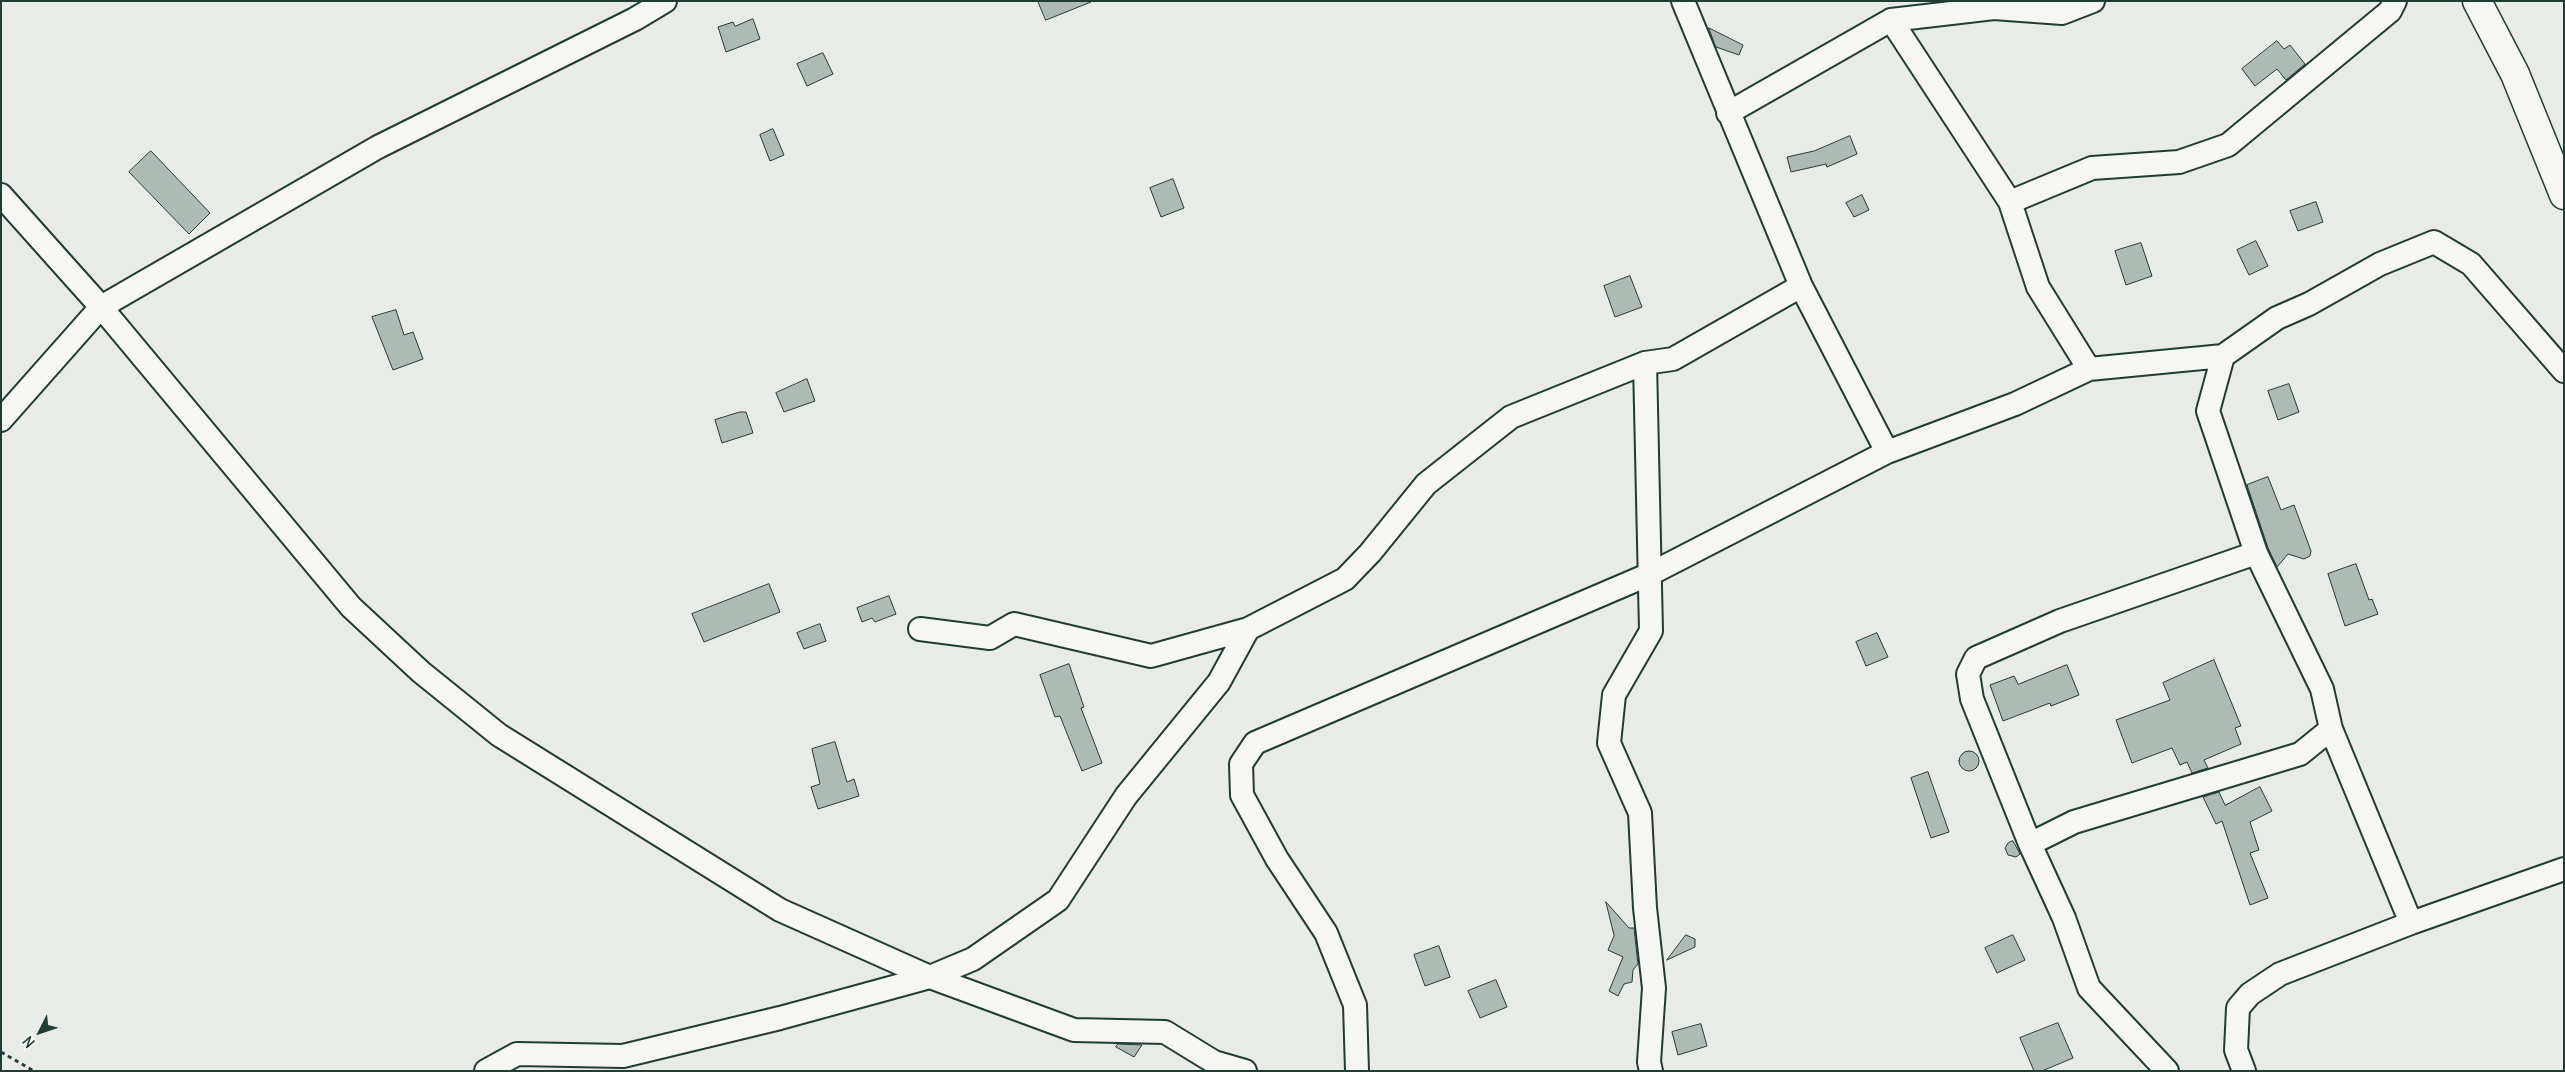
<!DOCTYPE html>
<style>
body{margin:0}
#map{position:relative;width:2565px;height:1072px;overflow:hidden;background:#e9ebe7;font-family:Delius,sans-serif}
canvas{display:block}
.frame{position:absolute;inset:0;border:2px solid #1f3d34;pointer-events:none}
.north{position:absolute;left:15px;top:1007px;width:50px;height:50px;-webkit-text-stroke:4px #f6f6f2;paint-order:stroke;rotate:229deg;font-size:14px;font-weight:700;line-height:20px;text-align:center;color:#1f3d34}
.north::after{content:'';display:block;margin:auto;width:18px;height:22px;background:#1f3d34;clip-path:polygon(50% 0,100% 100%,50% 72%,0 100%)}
</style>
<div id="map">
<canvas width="2565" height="1072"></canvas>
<div class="frame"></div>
<div class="north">N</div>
</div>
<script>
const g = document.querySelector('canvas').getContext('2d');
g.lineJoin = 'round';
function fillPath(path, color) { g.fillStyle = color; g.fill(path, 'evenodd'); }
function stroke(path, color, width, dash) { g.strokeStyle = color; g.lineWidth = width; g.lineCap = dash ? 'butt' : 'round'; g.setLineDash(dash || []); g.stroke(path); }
const building = new Path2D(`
 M1038 1H1091V2L1046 20Z
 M753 19 760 39 726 52 718 27 733 22 735 26Z
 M1709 28 1743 45 1739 55 1716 47Z
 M2277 41 2284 49 2290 45 2305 64 2286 80 2277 69 2255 86 2242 69Z
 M823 53 833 74 807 86 797 64Z
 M773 129 784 155 770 161 760 135Z
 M1850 136 1857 154 1827 167 1826 164 1791 172 1787 157 1814 151Z
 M151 151 210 213 189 234 129 172Z
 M1173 179 1184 208 1161 217 1150 188Z
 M1862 195 1869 210 1854 217 1846 203Z
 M2316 202 2323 222 2298 231 2290 211Z
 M2256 241 2268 266 2249 275 2237 250Z
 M2141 243 2152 276 2126 285 2115 251Z
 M1630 276 1642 307 1615 317 1604 286Z
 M396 310 404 335 413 332 423 359 393 370 372 317Z
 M807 379 815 401 784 412 776 393Z
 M2289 384 2299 412 2278 420 2268 391Z
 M740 412H746L753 433 722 443 715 420Z
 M2268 477 2281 510 2294 505 2311 551 2310 556 2304 559 2288 554 2277 567 2268 548 2247 485Z
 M2356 564 2369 600 2372 599 2378 614 2345 626 2328 574Z
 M769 584 780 612 704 642 692 614Z
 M889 596 896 614 875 622 872 618 862 622 857 608Z
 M820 624 826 641 804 649 797 633Z
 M1877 633 1888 657 1866 666 1856 642Z
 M2214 660 2241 726 2235 728 2241 744 2204 760 2208 768 2192 773 2187 762 2180 765 2172 748 2132 763 2116 720 2170 700 2163 683Z
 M1069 664 1084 707 1081 708 1102 763 1082 771 1060 716 1055 717 1040 675Z
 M2067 665 2079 695 2051 706 2050 703 2003 721 1990 685 2014 676 2018 684Z
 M835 742 847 782 854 779 859 796 818 809 811 787 820 784 812 749Z
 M1959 761a10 10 0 1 1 20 0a10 10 0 1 1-20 0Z
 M1928 772 1949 832 1931 838 1911 778Z
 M2260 787 2272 811 2250 822 2259 850 2250 853 2268 898 2250 905 2222 821 2216 824 2203 797 2219 792 2225 805Z
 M2013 841 2020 854 2016 857 2008 855 2005 848 2008 843Z
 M1606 902 1629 928H1634L1638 964 1633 970 1632 982 1624 984 1618 996 1609 991 1623 957 1608 950 1614 936Z
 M1686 935 1695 939V947L1667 960Z
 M2013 935 2025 960 1997 973 1985 948Z
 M1439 946 1450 977 1425 986 1414 955Z
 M1496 980 1507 1007 1480 1018 1468 991Z
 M2058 1023 2073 1058 2042 1071H2034L2020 1038Z
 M1701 1024 1707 1046 1678 1055 1672 1032Z
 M1118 1044 1142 1045 1134 1057 1116 1047Z`);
const path = new Path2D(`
 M1 1052 34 1071`);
const minor = new Path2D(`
 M1683 1 1801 286 1887 452
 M1891 20 1994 8 2062 13 2093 1
 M1728 113 1891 20 2010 202 2038 287 2089 369
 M1 195 101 307 378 147 635 19 665 1
 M2010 202 2092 168 2179 162 2228 145 2390 11 2395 1
 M1645 363 1651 631 1614 695 1609 743 1640 813 1645 908 1654 988 1649 1062 1651 1071
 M1 420 101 307 351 607 421 672 499 735 780 910 930 977 1074 1030 1165 1032 1214 1062 1245 1071
 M920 629 990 638 1014 624 1151 656 1248 629
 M2331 729 2411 923
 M2030 844 1972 699 1968 674 1976 658 2060 621 2256 553
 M486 1071 517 1054 623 1056 780 1018 930 977 973 959 1058 900 1126 796 1219 682 1248 629 1345 579 1370 553 1426 484 1511 417 1645 363 1673 359 1801 286
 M1357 1071 1355 1005 1326 933 1277 859 1242 795 1241 764 1255 743 1650 574 1887 452 2015 404 2089 369 2223 356
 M2167 1071 2089 988 2064 918 2030 844 2074 822 2300 754 2331 729 2322 689 2256 553 2208 411 2223 356 2277 318 2309 304 2380 264 2434 242 2471 264 2564 371
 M2244 1071 2236 1050 2238 1008 2250 994 2280 974 2411 923 2564 869`);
const major = new Path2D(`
 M2477 1 2515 74 2564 195`);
fillPath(building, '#b0bab5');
stroke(building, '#1f3d34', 1);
stroke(minor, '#1f3d34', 26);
stroke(major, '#1f3d34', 31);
stroke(path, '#1f3d34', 3, [4, 4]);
stroke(minor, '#f6f6f2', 22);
stroke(major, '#f6f6f2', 28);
</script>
